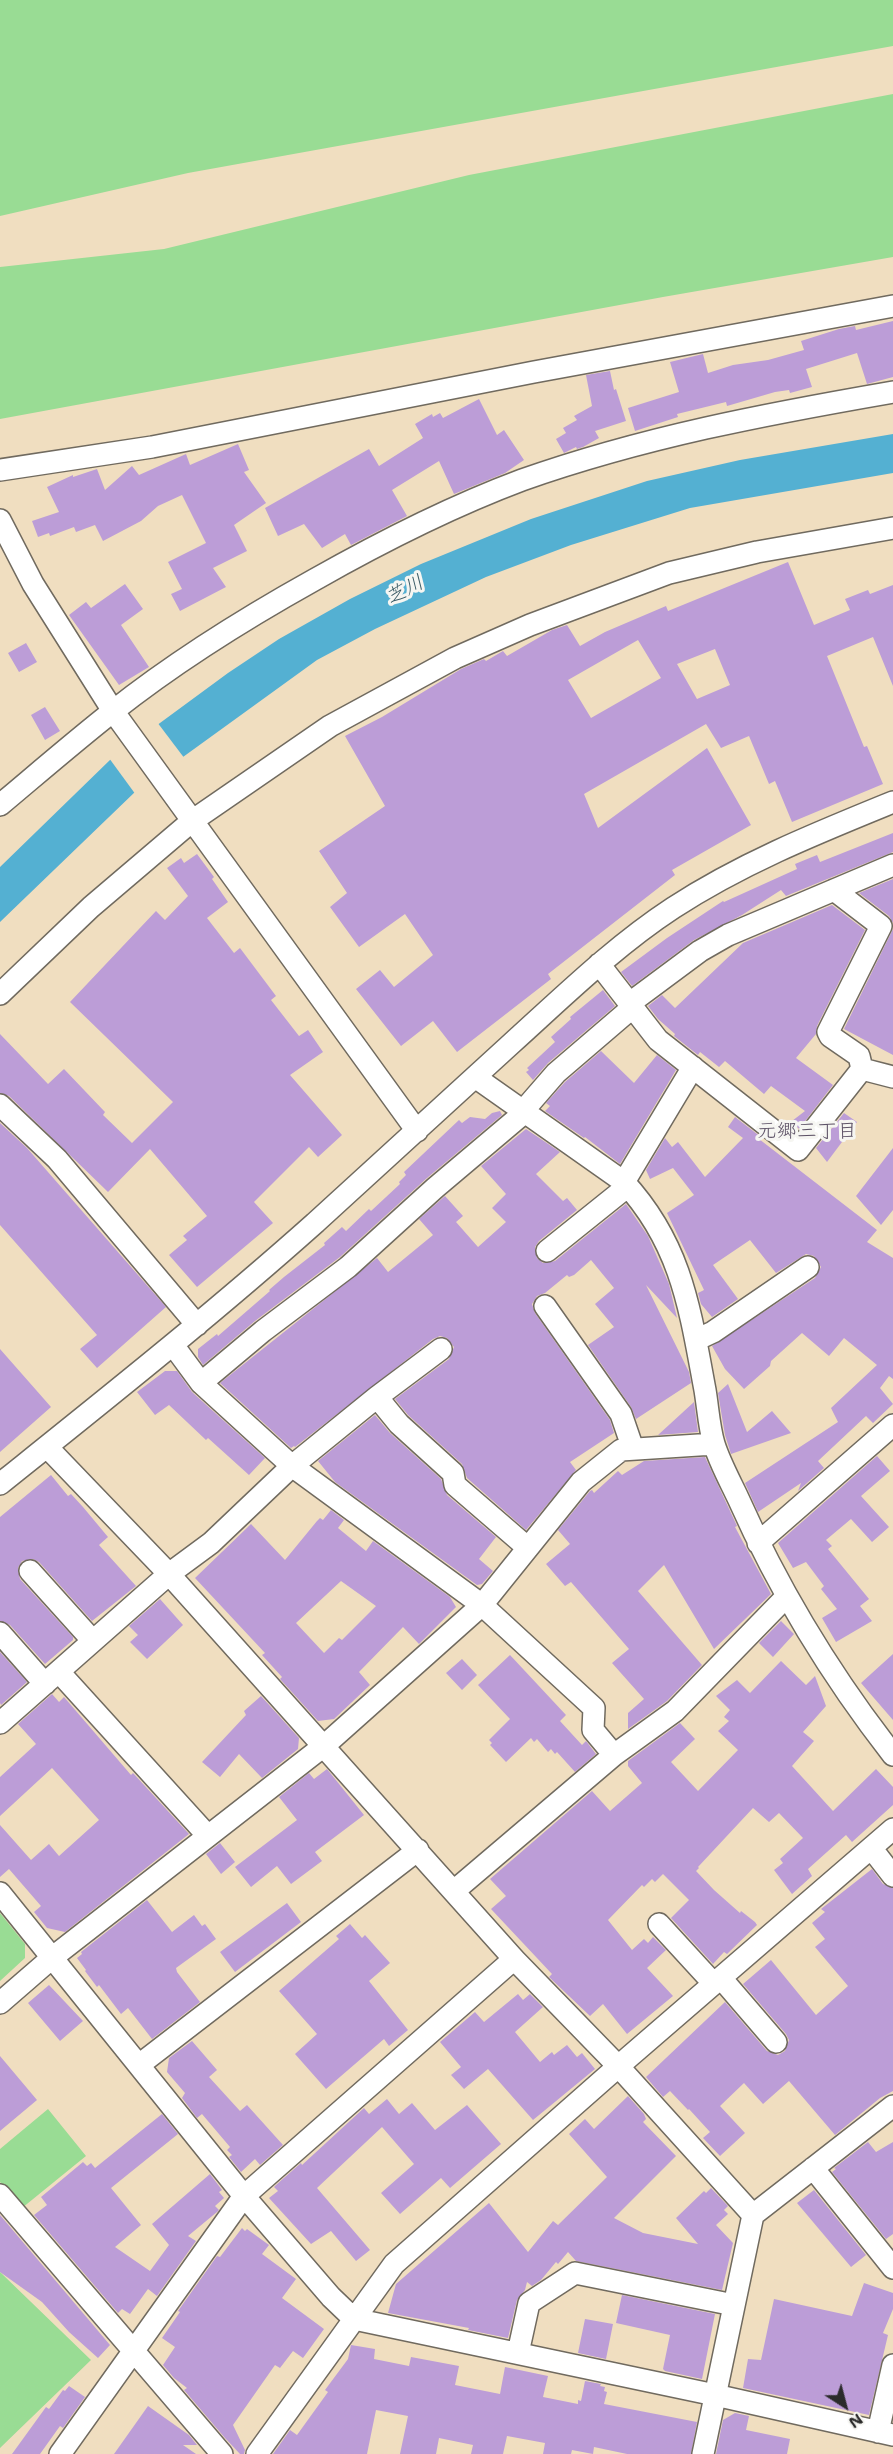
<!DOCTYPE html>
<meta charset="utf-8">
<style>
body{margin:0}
#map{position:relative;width:893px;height:2454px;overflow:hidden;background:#f0dec0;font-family:"Shantell Sans",sans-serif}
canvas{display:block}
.north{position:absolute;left:815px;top:2376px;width:60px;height:60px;-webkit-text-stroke:4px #f6f6f2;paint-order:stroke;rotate:144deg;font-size:16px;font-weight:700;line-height:24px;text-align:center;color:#2b2b2b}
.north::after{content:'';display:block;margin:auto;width:21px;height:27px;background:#2b2b2b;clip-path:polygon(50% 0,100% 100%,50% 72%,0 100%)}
</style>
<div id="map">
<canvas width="893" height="2454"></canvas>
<div class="north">N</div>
</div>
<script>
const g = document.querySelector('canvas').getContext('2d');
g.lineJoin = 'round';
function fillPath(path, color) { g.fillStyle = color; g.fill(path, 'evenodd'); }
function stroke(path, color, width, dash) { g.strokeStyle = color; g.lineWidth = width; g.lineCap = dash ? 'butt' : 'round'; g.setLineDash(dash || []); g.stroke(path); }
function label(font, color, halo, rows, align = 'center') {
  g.font = font + ' "Shantell Sans","Klee One",sans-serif'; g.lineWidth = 6; g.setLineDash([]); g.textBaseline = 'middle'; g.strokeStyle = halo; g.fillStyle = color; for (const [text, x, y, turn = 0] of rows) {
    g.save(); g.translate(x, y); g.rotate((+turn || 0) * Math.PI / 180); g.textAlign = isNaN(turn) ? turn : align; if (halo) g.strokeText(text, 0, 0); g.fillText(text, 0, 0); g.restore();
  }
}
const green = new Path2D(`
 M0 0H893V46L188 173 0 216Z
 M893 94V257L663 297 0 419V267L164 249 469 175Z
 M0 1913 25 1944V1958L0 1981Z
 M48 2109 86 2156 22 2208 0 2182V2149Z
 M0 2272 91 2360 0 2448Z`);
const water = new Path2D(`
 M893 434V473L690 508 571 545 486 577 375 629 317 660 136 791 0 922V867L111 759 228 673 279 639 350 599 421 564 531 519 647 481 740 460Z`);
const pier = new Path2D(`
 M157 722 185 759 136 795 109 758Z`);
const building = new Path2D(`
 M893 321V377L867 384 857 353 806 369 812 387 790 393 789 390 775 392 727 406 726 402 677 414 678 417 635 431 628 408 679 392 670 362 703 354 708 373 733 365 768 360 804 350 801 341 839 329 855 326 856 330Z
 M610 371 614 390 616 389 626 421 595 431 599 438 583 447 577 449 576 447 564 453 556 439 566 433 563 428 577 420 574 416 592 406 586 375Z
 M479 399 497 435 504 430 524 460 505 473 454 494 439 461 392 490 407 516 351 545 345 534 322 548 304 524 278 536 265 508 369 449 379 466 423 438 415 424 432 414 433 417 440 413 443 418Z
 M238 444 249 470 244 472 266 503 234 525 247 551 213 568 226 587 180 611 171 594 182 589 168 562 206 543 182 495 158 506 141 521 103 541 95 525 76 532 74 527 50 536 49 533 38 537 32 521 59 512 47 487 73 475V477L97 469 105 490 132 466 139 475 186 454 190 465Z
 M788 562 814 625 850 610 845 599 868 590 870 594 893 585V686L873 637 827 656 864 747 867 746 883 784 792 822 775 781 769 784 749 736 721 748 706 724 584 794 598 828 707 748 751 825 672 870 675 875 548 974 551 979 457 1052 433 1021 401 1046 356 989 380 970 394 987 433 955 405 914 359 947 330 907 347 893 319 851 385 806 345 736 382 717 461 669 484 659 486 661 503 651 507 656 552 630 567 625 580 646 605 632 666 606 668 611ZM638 640 661 678 591 718 568 680ZM715 649 730 685 697 699 677 664Z
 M125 584 143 609 121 625 149 667 119 685 69 615 86 602 91 608Z
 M26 643 37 662 19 672 8 653Z
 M45 707 60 731 45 740 31 715Z
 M893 833V852L786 896 781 890 742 915 694 940 632 986 621 972 667 938 723 901 724 902 797 869 795 864 817 855 820 862Z
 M197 854 214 877 212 879 228 902 207 918 234 953 240 948 276 996 271 1000 299 1036 308 1030 323 1052 290 1075 342 1135 318 1157 309 1147 254 1202 273 1223 197 1287 169 1255 187 1240 183 1236 207 1216 150 1149 108 1192 9 1096 0 1093V1034L48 1084 64 1069 105 1112 103 1115 132 1143 173 1102 70 1002 156 911 165 920 188 896 167 868 181 858 184 863Z
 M893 879V923L889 916 859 893Z
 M832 905 865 930 817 1026 816 1034 796 1058 833 1085 799 1129 792 1121 805 1111 771 1086 764 1094 725 1061 719 1067 700 1052 698 1055 674 1036 675 1034 658 1019 648 1006 662 995 675 1008 743 943Z
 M893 929V1055L844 1029Z
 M603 990 615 1006 548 1063 533 1080 526 1072 529 1070 527 1068 555 1042 551 1037 571 1019 570 1017Z
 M601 1051 634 1083 657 1055 676 1070 620 1164 585 1137 584 1138 545 1111 550 1106 546 1103 565 1082Z
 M500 1111 502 1115 427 1178 340 1257 255 1321 203 1365 198 1357V1349L217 1334 218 1336 270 1291 269 1290 284 1277 325 1245 324 1243 342 1227 346 1231 369 1209 371 1211 400 1184 399 1182 406 1175 404 1172 459 1120 462 1123 470 1117 485 1119 492 1113Z
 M844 1113 857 1122 827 1162 816 1148Z
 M735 1117 761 1137 759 1139 877 1230 867 1242 893 1258V1379L889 1376 880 1388 893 1404 873 1423 866 1416 818 1461 824 1468 798 1491 801 1483 758 1512 745 1483 838 1422 831 1408 877 1365 844 1338 829 1356 802 1333 771 1361 770 1366 744 1389 725 1369 712 1346 815 1278 821 1267 814 1256 806 1254 776 1273 750 1240 713 1265 738 1299 712 1317 701 1304 698 1293 704 1290 667 1213 694 1195 673 1168 650 1179 646 1170 665 1138 672 1147 678 1142 705 1177 743 1138 728 1127Z
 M0 1123 27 1148 166 1307 97 1368 80 1349 97 1335 0 1225Z
 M526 1129 560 1152 536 1174 563 1201 567 1198 577 1210 539 1241 535 1247 537 1258 543 1263 555 1261 626 1204 648 1236 669 1284 677 1318 646 1285 689 1372 691 1383 636 1419 631 1407 588 1345 614 1327 595 1304 614 1288 591 1260 574 1275 569 1277 567 1275 545 1293 537 1296 532 1304 535 1313 610 1420 614 1433 570 1462 576 1470 526 1530 467 1478 462 1464 408 1415 395 1399 449 1359 454 1347 447 1338 440 1336 433 1339 295 1447 294 1446 291 1448 220 1383 377 1258 388 1272 433 1235 419 1219 445 1196 463 1216 456 1222 478 1247 506 1222 492 1208 506 1194 481 1166Z
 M893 1148V1210L881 1225 856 1196Z
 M0 1349 51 1407 0 1452Z
 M165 1371H177L192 1392 265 1458 249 1475 208 1438 206 1440 169 1405 155 1415 137 1392Z
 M728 1384 747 1432 772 1411 791 1433 731 1454 725 1435 718 1393Z
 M694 1402 698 1432 658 1435Z
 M375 1415 390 1433 441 1479 447 1495 496 1537 479 1559 493 1571 482 1584 477 1585 335 1482 318 1461Z
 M877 1456 890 1471 861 1496 889 1527 872 1542 851 1519 826 1540 832 1546 828 1549 869 1599 860 1606 872 1621 836 1642 822 1618 837 1609 821 1589 824 1586 806 1562 793 1568 778 1543Z
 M705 1457 737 1526 735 1527 771 1594 714 1649 664 1565 638 1591 702 1665 667 1701 628 1729V1713L644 1699 612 1663 629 1649 571 1582 565 1586 546 1564 570 1544 558 1530 590 1491 592 1490 594 1493 618 1471 622 1475 644 1461Z
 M51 1475 68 1496 71 1494 83 1507 108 1537 99 1545 136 1586 92 1621 39 1562 33 1559 22 1561 18 1568 20 1579 73 1637V1640L45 1664 10 1625 0 1621V1517Z
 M331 1510 344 1520 338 1528 366 1551 373 1541 450 1597 456 1607 419 1644 403 1627 359 1672 370 1685 334 1719 318 1721 280 1679 282 1677 262 1655 265 1653 195 1578 251 1524 285 1560 317 1521 320 1518 323 1520ZM341 1581 376 1606 342 1640 339 1638 324 1653 296 1623Z
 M160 1599 183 1625 147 1659 130 1642 138 1635 129 1626Z
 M781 1621 794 1634 773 1657 759 1643Z
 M0 1652 27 1682 1 1705 0 1703Z
 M893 1654V1720L861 1683Z
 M510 1655 566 1715 560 1721 582 1745 586 1741 596 1754 575 1772 557 1752 555 1754 551 1749 548 1752 537 1739 534 1742 531 1738 506 1762 490 1745 492 1743 489 1740 510 1719 478 1685Z
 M462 1659 477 1675 462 1690 446 1673Z
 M781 1661 806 1685 815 1676 826 1706 803 1732 814 1741 792 1766 833 1811 876 1769 893 1787V1805L852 1842 846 1835 808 1869 812 1876 792 1894 774 1870 783 1863 780 1859 803 1838 779 1813 769 1822 753 1808 698 1867 699 1868 696 1871 714 1890 740 1913 741 1911 755 1922 757 1925 727 1954 724 1952 713 1964 671 1918 689 1900 663 1874 655 1882 652 1879 644 1887 642 1885 608 1920 632 1950 644 1939 648 1943 653 1937 666 1950 647 1968 673 1996 627 2034 603 2004 590 2016 549 1977 552 1974 491 1909 506 1896 490 1879 592 1791 610 1811 642 1783 628 1766V1761L680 1723 695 1739 671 1762 698 1791 738 1750 718 1731 729 1721 724 1717 730 1710 716 1696 737 1680 750 1693Z
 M52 1694 59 1702 64 1697 131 1775 133 1773 189 1834 65 1932 47 1928 34 1912 41 1906 9 1869 0 1877V1825L31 1860 49 1844 59 1856 99 1820 52 1768 0 1816V1777L36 1744 18 1724Z
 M261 1696 299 1738 298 1749 262 1778 239 1754 220 1777 202 1762 246 1715 244 1711Z
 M327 1769 364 1815 315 1852 322 1861 291 1884 277 1866 251 1887 235 1867 297 1820 279 1797 309 1773 314 1779Z
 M220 1843 235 1862 221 1874 206 1854Z
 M872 1869 883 1884 893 1888V2091L880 2098 835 2135 789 2081 763 2104 744 2083 720 2106 745 2133 720 2156 703 2138 710 2132 689 2109 688 2110 670 2091 663 2097 646 2077 725 2002 767 2051 778 2055 785 2051 789 2040 786 2034 743 1984 771 1960 816 2015 848 1986 815 1947 825 1939 812 1923 825 1912 821 1909Z
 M147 1900 172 1932 194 1915 202 1926 205 1924 216 1939 176 1968 177 1972 200 2002 152 2039 128 2008 121 2014 99 1985 97 1987 85 1971 86 1970 77 1958 82 1954 81 1952Z
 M287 1903 301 1922 235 1972 220 1952Z
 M350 1924 362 1938 365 1935 390 1963 369 1981 408 2030 389 2046 384 2039 326 2089 295 2054 317 2034 279 1991 339 1939 336 1936Z
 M49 1985 83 2021 60 2041 28 2003Z
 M518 1994 523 2000 530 1994 543 2007 515 2032 540 2062 552 2052 554 2055 567 2045 577 2057 582 2053 595 2069 533 2120 488 2069 464 2089 451 2075 461 2067 440 2042 475 2012 484 2022Z
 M192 2041 217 2070 209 2077 240 2111 247 2105 283 2145 260 2165 255 2159 241 2172 229 2157 232 2155 227 2150 230 2147 202 2114 197 2118 182 2098 185 2093 167 2072 169 2058Z
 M0 2056 37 2100 0 2131Z
 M628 2096 644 2114 646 2119 643 2122 676 2156 614 2218 643 2233 698 2244 676 2218 704 2191 706 2193 711 2188 728 2206 724 2210 728 2214 716 2225 733 2243 722 2290 576 2261 568 2252 558 2264 556 2262 541 2280 532 2286 527 2282 525 2290 517 2300 508 2338 468 2330 469 2328 388 2313 396 2284 489 2203 528 2252 553 2221 558 2225 607 2177 569 2134 585 2119 594 2129Z
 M387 2099 399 2114 412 2103 435 2130 467 2105 501 2144 450 2188 441 2178 400 2214 381 2193 414 2164 382 2127 317 2188 370 2250 356 2261 331 2231 311 2244 269 2198 278 2191 274 2187 276 2185 301 2163 302 2165 364 2108 369 2114Z
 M162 2114 178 2134 111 2188 141 2225 115 2247 150 2271 169 2245 152 2224 210 2174 222 2190 219 2192 224 2198 215 2206 219 2210 217 2212 188 2236 196 2241 157 2296 148 2289 130 2314 122 2309 118 2313 34 2215 47 2205 41 2197 83 2162 87 2166 91 2163 95 2168Z
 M868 2142 876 2152 893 2142V2234L886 2239 832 2172 836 2169 834 2168Z
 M814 2190 866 2255 851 2267 797 2203Z
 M0 2215 110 2345 98 2358 69 2332 42 2302 0 2272Z
 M242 2228 245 2231 247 2229 269 2245 262 2254 296 2279 282 2298 324 2329 303 2358 293 2351 280 2368 275 2365 233 2425 245 2450 244 2454H240L225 2438 184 2390 187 2388 174 2378 163 2365 175 2347 162 2338 180 2312 178 2311 217 2256 220 2257Z
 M864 2283 893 2293V2309L883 2333 888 2335 869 2415 743 2388 748 2359 761 2360 774 2299 852 2316Z
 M622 2295 715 2314 702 2379 665 2371 663 2369 670 2335 616 2323Z
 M585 2319 613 2324 606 2359 578 2353Z
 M351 2345 375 2349 374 2359 409 2366 411 2357 459 2366 455 2385 500 2394 505 2367 548 2376 543 2397 578 2404V2400L581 2401 585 2381 601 2384 600 2386 605 2387 604 2391 607 2392 604 2404 697 2422 691 2454H627L594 2447 593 2454 572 2450 571 2454H543L545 2443 507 2436 503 2454H471L473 2445 439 2438 436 2454H400L408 2416 376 2410 367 2454H273L290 2430 297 2435 328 2392 325 2390 348 2359Z
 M69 2386 85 2397 63 2428 60 2426 40 2454H12L46 2407 49 2409 63 2390 65 2391Z
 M148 2406 189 2435 197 2445H183L196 2454H114Z
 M735 2413 749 2416 746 2430 790 2439 787 2454H716L723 2420Z`);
const minor = new Path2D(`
 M0 470 152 447 534 372 893 306
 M0 520 33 584 113 711 417 1131
 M0 805C37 774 74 742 112 712 175 662 244 619 314 580 381 542 450 507 522 480 644 437 766 414 893 392
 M834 890 881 926 828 1032 830 1036 859 1056 862 1069
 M599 964 658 1040 798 1150 862 1069 893 1077
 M0 994 91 907 192 821 330 726 455 658 530 625 669 573 757 552 893 528
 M630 1003 700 951 728 935 893 865
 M475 1077 624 1182C682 1245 690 1310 705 1390 708 1408 709 1427 714 1444 720 1463 730 1481 738 1498 779 1590 832 1677 893 1755
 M0 1105 57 1159 197 1325
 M523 1111 556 1073 633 1007
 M624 1182 693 1067
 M547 1251 628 1186
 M545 1306 621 1414 633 1449
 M696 1340 713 1332 808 1267
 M173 1345 201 1383 292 1466 482 1605 594 1708 593 1730 614 1755
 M201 1383 263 1331 348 1267 435 1188 525 1112
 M377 1397 399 1424 453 1473 455 1485 528 1548
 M47 1447 169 1574 514 1959 618 2066 753 2215
 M0 1484C106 1399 213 1314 315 1223 381 1163 447 1103 512 1043 564 996 615 946 673 908 742 863 817 833 893 802
 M758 1543 893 1425
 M30 1571 93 1641
 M0 1633 45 1684
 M59 1672 208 1836
 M0 1723 169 1574 211 1543 292 1466 377 1397 441 1349
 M872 1849 893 1876
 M454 1891 614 1755 675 1711 787 1596
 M0 1893 244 2196 331 2297 354 2319 715 2395 893 2435
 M659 1924 714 1984
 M721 1978 776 2042
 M0 2003 53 1957 325 1745 482 1605 581 1482 621 1450 714 1444
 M139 2065 418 1850
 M813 2168 893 2268
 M0 2195 222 2454
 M518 2353 529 2303 575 2273 734 2305
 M878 2432 893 2365
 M60 2454 244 2196 514 1959
 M257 2454 394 2264 629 2057 893 1829
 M703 2454 753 2215 893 2106`);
const waterNames = [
 ["芝川",405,591,-28]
];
const neighbourhoodNames = [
 ["元郷三丁目",807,1132]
];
fillPath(green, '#99dc94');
fillPath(water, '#54b0d2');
fillPath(pier, '#f0dec0');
fillPath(building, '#bc9dd7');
stroke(minor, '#706a5f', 24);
stroke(minor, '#fff', 21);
label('italic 20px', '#395a65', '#f6f6f2', waterNames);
label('20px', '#5e5367', '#f6f6f2', neighbourhoodNames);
</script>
